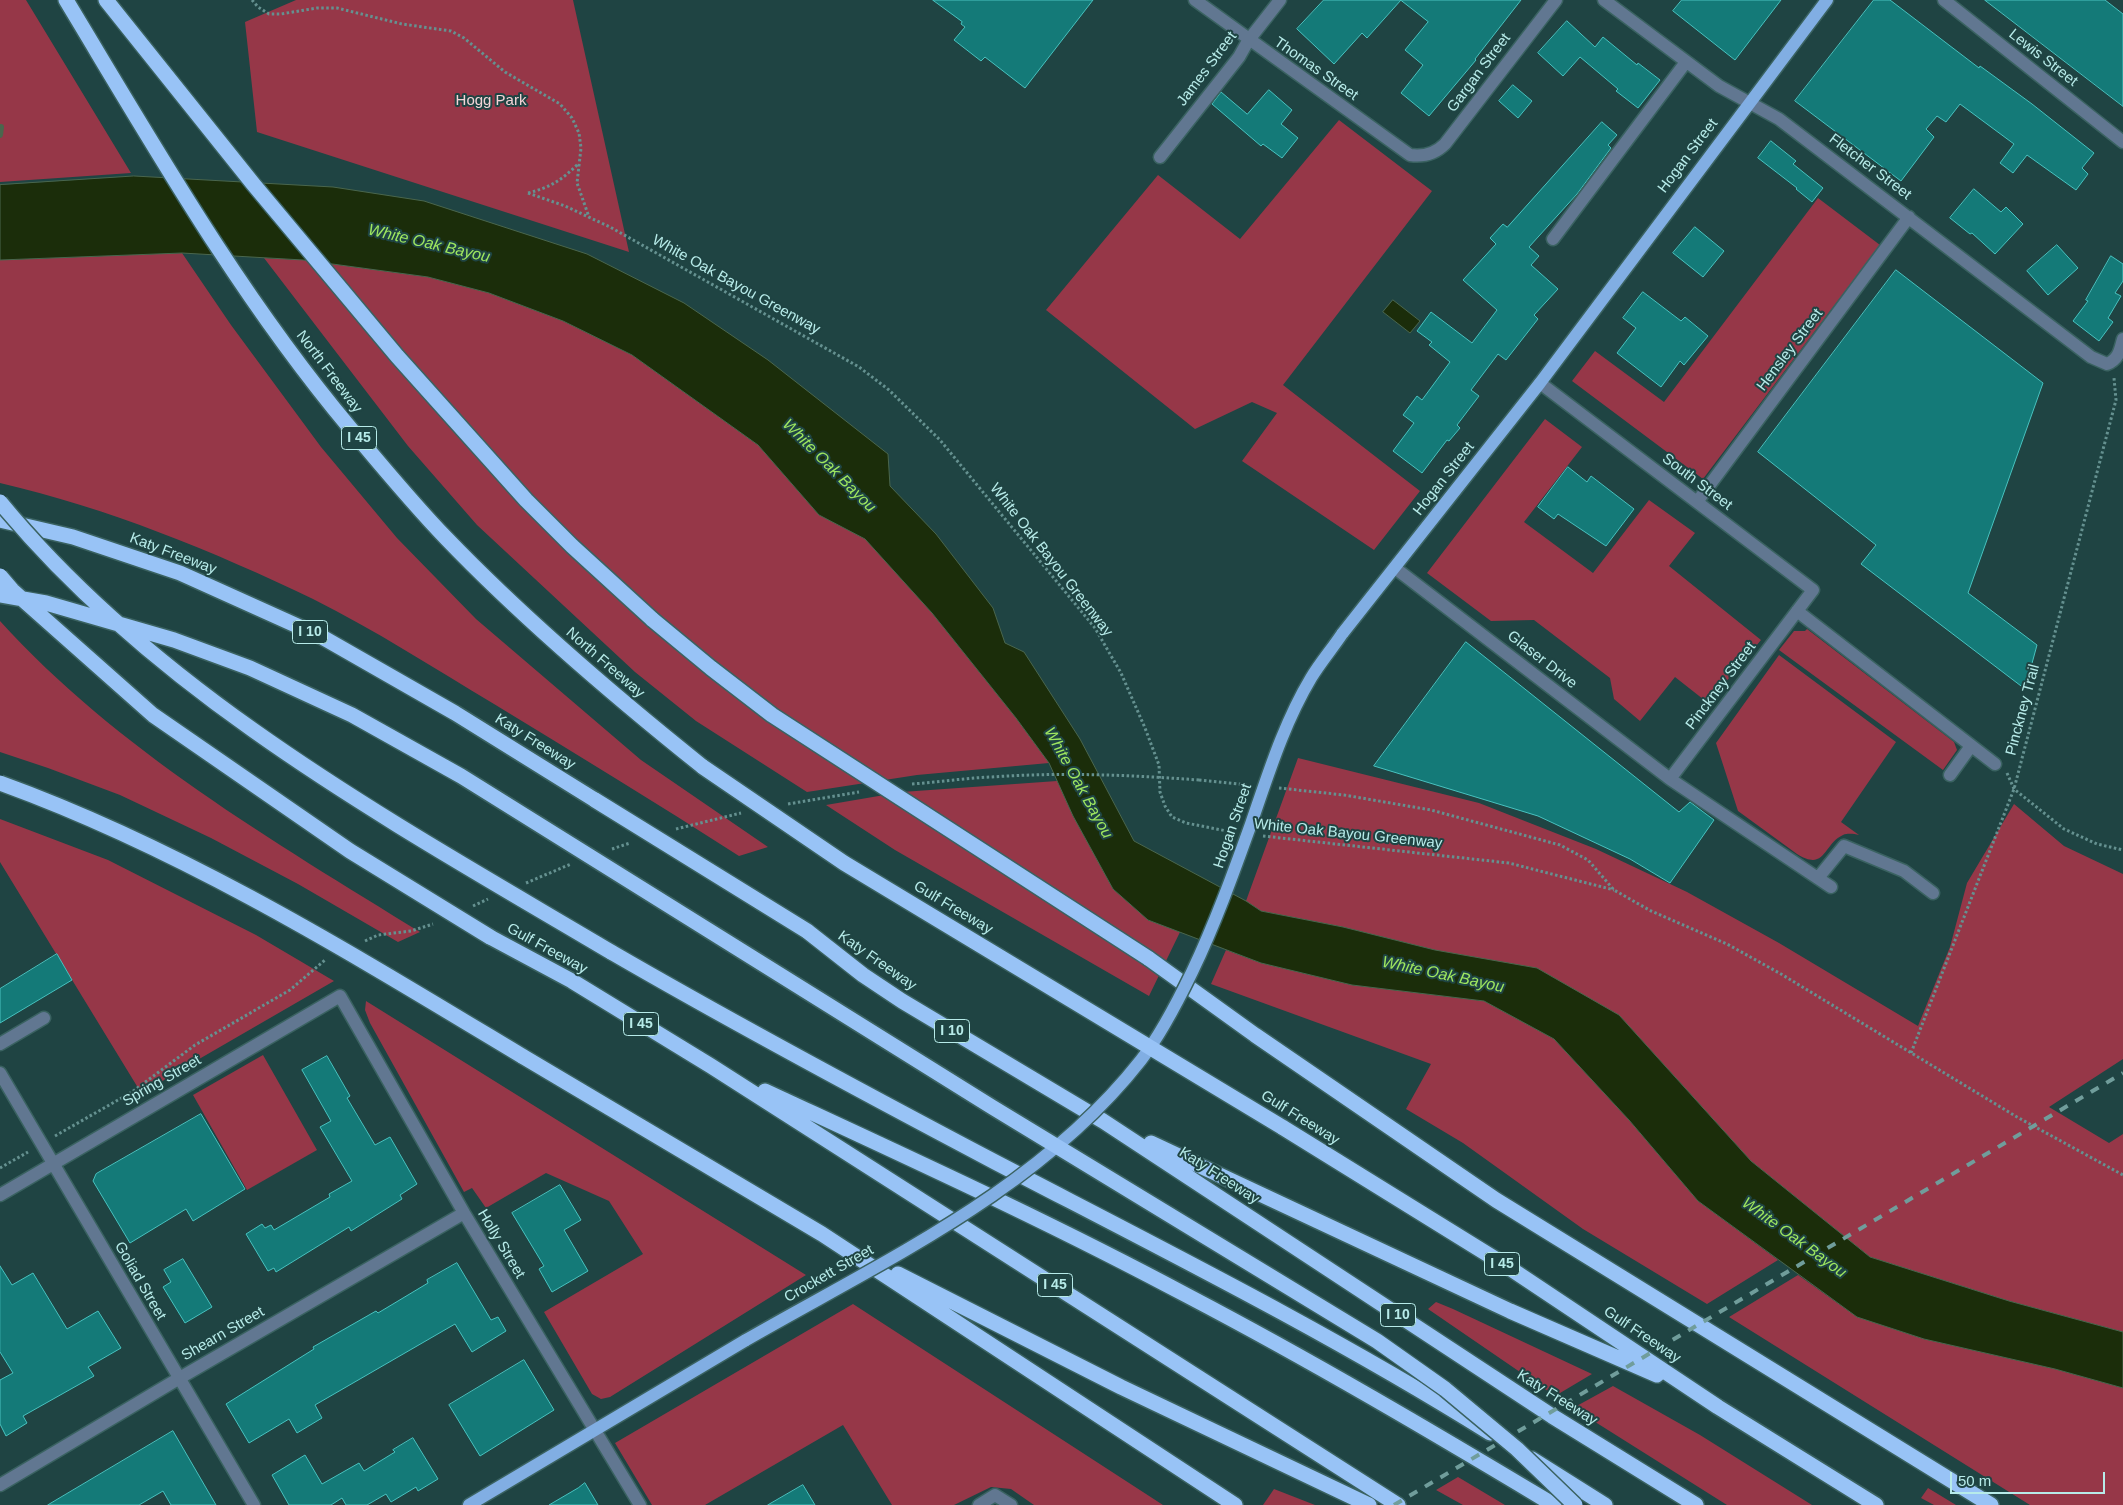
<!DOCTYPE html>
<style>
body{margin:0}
#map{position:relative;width:2123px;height:1505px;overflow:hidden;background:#1f4443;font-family:Helvetica,sans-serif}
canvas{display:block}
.scale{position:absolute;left:1950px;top:1472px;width:155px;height:22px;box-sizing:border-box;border:2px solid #b7ebe9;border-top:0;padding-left:6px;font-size:15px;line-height:18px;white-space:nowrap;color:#b7ebe9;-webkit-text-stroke:4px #1f4443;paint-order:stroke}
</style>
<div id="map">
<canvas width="2123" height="1505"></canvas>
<div class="scale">50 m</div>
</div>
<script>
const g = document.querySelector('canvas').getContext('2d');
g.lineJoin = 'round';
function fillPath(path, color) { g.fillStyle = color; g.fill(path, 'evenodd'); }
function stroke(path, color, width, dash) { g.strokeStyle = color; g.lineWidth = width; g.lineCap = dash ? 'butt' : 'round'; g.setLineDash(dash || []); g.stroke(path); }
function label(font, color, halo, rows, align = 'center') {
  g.font = font + ' Helvetica,sans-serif'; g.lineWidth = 4; g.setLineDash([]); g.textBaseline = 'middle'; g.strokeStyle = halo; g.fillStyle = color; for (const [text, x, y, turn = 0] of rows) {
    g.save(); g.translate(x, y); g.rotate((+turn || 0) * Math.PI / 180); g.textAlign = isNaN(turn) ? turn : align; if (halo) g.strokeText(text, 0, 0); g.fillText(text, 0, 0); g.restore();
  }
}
const green = new Path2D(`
 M0 0H26L131 173 0 182Z
 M296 0H573L629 252 257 132 245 22Z
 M1339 120 1432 191 1283 385 1420 491 1374 550 1242 461 1277 413 1252 402 1195 429 1046 310 1158 175 1240 239Z
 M1818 198 1880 245 1703 479 1572 381 1595 351 1664 402Z
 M182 253 231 325 321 447 397 538 476 619 641 760 768 847 739 856C658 804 576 754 494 704 434 668 375 630 313 599 213 551 108 508 0 483V260Z
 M264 258 303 260 428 277 489 293 563 321 632 355 758 445 819 515 865 538 932 613 1016 718 1049 763 917 775 807 792 696 721 635 672 477 525 408 446Z
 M1545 419 1582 447 1524 522 1593 573 1649 500 1695 533 1669 566 1761 640 1708 703 1675 677 1640 721 1614 699 1610 678 1534 620 1491 621 1427 573Z
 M0 621C117 750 273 841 420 932L398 942 298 884 211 838 120 795 48 768 0 752Z
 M1807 629 1954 742 1957 750 1943 770 1779 650 1794 631H1805Z
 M1779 655 1896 742 1841 822 1859 835C1854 834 1848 833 1843 835 1823 844 1826 872 1797 854L1738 811 1716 743Z
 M1298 758 1479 803 1596 849 1687 892 1779 943 1918 1026 1950 947 1967 883 2014 804 2064 846 2123 874V1059L2049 1107 2109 1143 2123 1134V1332L2009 1301 1870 1257 1751 1161 1619 1015 1435 950 1343 927 1261 911 1246 901Z
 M1057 781 1073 816 1113 889 1148 920 1180 932 1149 996 895 850 826 805 902 792Z
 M0 819 108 860 256 935 334 981 168 1077 143 1096 0 862Z
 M1226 950 1261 963 1352 985 1484 1001 1554 1039 1629 1120 1698 1201 1778 1260 1707 1304 1583 1229 1463 1143 1406 1109 1431 1064 1211 984Z
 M366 1001 806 1275 610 1397 601 1399 592 1394 544 1312 643 1254 609 1201 546 1173 486 1208 472 1188 464 1192 370 1023 365 1010Z
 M263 1055 317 1150 247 1190 193 1095Z
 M1798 1275 1857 1317 1924 1339 2055 1369 2123 1388V1505H2030L1729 1317Z
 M1436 1302 1453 1309 1592 1374 1555 1396 1428 1309Z
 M853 1304 1163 1505H1034L1011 1489 991 1487 954 1505H892L843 1425 705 1505H652L615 1443Z
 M1613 1386 1700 1435 1812 1505H1727L1573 1408Z
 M1458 1477 1505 1505H1463L1436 1490Z
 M1928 1488 1956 1505H1934L1921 1498Z
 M1274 1489 1315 1505H1263Z`);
const water = new Path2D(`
 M134 176 333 187 424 201 587 254 684 303 768 360 888 454 890 486 936 534 993 608 1005 643 1024 652 1080 739 1134 841 1246 901 1261 911 1343 927 1435 950 1537 968 1619 1015 1751 1161 1870 1257 2009 1301 2123 1332V1388L2055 1369 1924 1339 1857 1317 1698 1201 1629 1120 1554 1039 1484 1001 1352 985 1261 963 1148 920 1113 889 1073 816 1049 763 1016 718 932 613 865 539 819 515 758 445 632 355 563 321 489 293 428 277 303 260 182 253 0 260V185Z
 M1393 300 1420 321 1410 333 1383 312Z`);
const stream = new Path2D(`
 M0 135 1 127`);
const building = new Path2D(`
 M933 0H1093L1025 88 985 57 981 61 954 40 965 27 961 24 962 22Z
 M1324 0H1401L1367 38 1362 33 1334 64 1297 29Z
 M1401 0H1521L1475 59 1476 60 1429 116 1401 93 1423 65 1405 50 1428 22Z
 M1682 0H1781L1735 60 1673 11Z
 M1874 0H1890L1979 68 1980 66 2032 104 2094 153 2082 168 2088 174 2076 190 2027 155 2013 173 2000 163 2014 144 1960 104 1946 122 1937 116 1926 129 1934 137 1901 181 1795 101Z
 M1985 0H2105L2123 14V106Z
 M1567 21 1595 47 1603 37 1637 65 1638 63 1660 80 1638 108 1616 91 1618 89 1580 57 1563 76 1538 53Z
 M1513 85 1532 101 1518 118 1499 101Z
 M1269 90 1292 110 1281 124 1298 138 1282 158 1263 144 1261 146 1212 104 1221 92 1247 114Z
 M1602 122 1617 135 1608 145 1611 148 1577 194 1529 247 1539 256 1531 265 1558 289 1534 315 1538 319 1506 360 1498 354 1471 390 1479 396 1457 425 1460 428 1449 441 1447 440 1422 473 1393 451 1414 423 1403 415 1417 396 1422 400 1450 362 1429 345 1432 342 1417 331 1431 312 1472 343 1497 310 1463 280 1496 244 1490 238 1503 224 1507 227Z
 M1771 141 1796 161 1793 164 1823 188 1812 202 1796 189 1797 188 1758 158Z
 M1974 189 2001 212 2006 207 2023 224 1995 254 1972 233 1970 234 1950 218Z
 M1695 227 1724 251 1703 277 1673 253Z
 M2057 245 2078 268 2048 295 2027 271Z
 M2111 256 2123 264V281L2115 293 2121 296 2108 318 2113 322 2099 341 2073 321 2088 301 2086 300Z
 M1896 270 2043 383 1968 593 2037 645 2025 689 1861 564 1876 545 1758 452Z
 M1643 292 1681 321 1685 317 1708 336 1684 365 1680 361 1661 387 1617 353 1636 328 1623 318Z
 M1568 467 1587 482 1591 476 1634 509 1606 546 1558 514 1554 519 1538 507Z
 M1466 642 1679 812 1690 802 1714 820 1670 883 1630 859 1538 816 1374 766Z
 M57 954 72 980 0 1023V989Z
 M327 1056 350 1096 347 1098 375 1145 390 1137 417 1184 400 1195 402 1199 351 1231 349 1227 276 1272 274 1268 268 1271 246 1234 262 1224 265 1228 271 1225 274 1230 330 1197 329 1194 352 1181 320 1127 331 1121 302 1070Z
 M201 1114 245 1189 193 1221 186 1209 130 1243 93 1181 96 1174Z
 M560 1185 581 1220 564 1230 588 1271 552 1292 539 1269 544 1266 512 1213Z
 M183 1259 212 1307 185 1323 163 1287 171 1282 164 1270Z
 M457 1263 491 1320 498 1317 506 1331 472 1352 455 1324 315 1405 322 1418 297 1433 289 1419 249 1443 226 1404 314 1349 313 1347 376 1311 378 1313 428 1283 427 1280Z
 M0 1266 12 1285 33 1273 67 1329 98 1311 121 1348 88 1367 94 1376 23 1416 27 1423 6 1436 0 1424V1380L13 1373 0 1352Z
 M524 1360 554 1410 480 1456 449 1405Z
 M173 1431 216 1505H171L163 1491 139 1505H48Z
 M413 1438 438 1479 418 1491 416 1487 391 1502 386 1494 367 1505H346L342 1498 331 1505H289L272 1475 305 1455 322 1484 359 1463 364 1471 395 1452 393 1450Z
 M585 1483 598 1505H549L578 1488Z
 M803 1485 815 1505H768Z`);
const path = new Path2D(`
 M252 0 258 7 269 14H281L317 8H337L402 24 451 31 464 38 505 72 560 104 572 118 579 133 581 148 577 183 589 217
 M528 193 565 206 610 227 859 367 889 390 940 440 1095 628 1121 673 1145 728 1159 765 1160 792 1165 806 1172 817 1186 823 1232 832
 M528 193C551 187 562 180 578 164
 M2007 773 2014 789 2064 829 2097 844 2123 850
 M1199 780 1248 785
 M1279 788 1344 795 1431 810 1560 845 1588 860 1614 890 1651 911 1727 944 1781 974 2017 1117 2123 1175
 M788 804 859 792
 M676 829 741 813
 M1263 836 1509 863 1614 890
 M612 849 630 843
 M526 883 571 864
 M473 906 488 899
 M365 941 378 935 411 931 433 924
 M1911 1053 2014 789 2116 400 2114 378
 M55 1136 132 1092 195 1045 290 990 325 960
 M0 1168 28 1152`);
const minor = new Path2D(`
 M1195 0 1410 155C1424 157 1435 154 1445 144L1556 0
 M1604 0 1719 86 1779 119 2091 357 2107 364C2119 359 2120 350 2123 339
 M1944 0 2123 142
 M1160 157 1239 57 1248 41 1280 0
 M1553 239 1686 62
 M1540 383 1813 590 1670 779
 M1697 502 1909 217
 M1395 568 1670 779 1831 887
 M1797 611 1995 764
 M1950 775 1971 746
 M1818 878 1844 846 1904 871 1933 893
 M0 1044 44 1018
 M0 1073 254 1505
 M0 1195 340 996 464 1213 640 1505
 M0 1485 178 1379 464 1213
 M979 1505 995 1495 1011 1505`);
const major = new Path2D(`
 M1342 634 1540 383 1827 0
 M469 1505 746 1340`);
const highway = new Path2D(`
 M66 0C154 146 240 297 350 428 381 465 413 504 447 539 526 621 613 695 703 767
 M106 0 254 185 397 356 526 500 572 546 653 620
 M0 520 73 537 180 573 322 637 455 713 595 800
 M807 931 863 975 902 1001 1103 1121 1552 1416 1696 1505
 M490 937 572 981 711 1066 1398 1505
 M611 952C737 1025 866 1094 995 1162 1162 1249 1330 1333 1490 1433
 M1148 958 1255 1035 1496 1200 1991 1505
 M522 1056 822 1234 1235 1505
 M765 1091C907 1157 1050 1222 1188 1296 1312 1361 1434 1433 1554 1505
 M1282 1127 1505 1265 1718 1407 1876 1505
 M1151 1143 1510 1311 1657 1375
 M898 1274 1121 1387 1369 1505
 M1532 1459 1605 1505`);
const rail = new Path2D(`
 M1394 1505 2123 1073`);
const pathBridge = new Path2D(`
 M912 784C939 782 965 778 992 777 1061 772 1130 775 1199 780`);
const majorBridge = new Path2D(`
 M746 1340C885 1260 1040 1189 1141 1060 1159 1037 1179 999 1192 972 1215 924 1233 874 1251 824 1268 775 1284 723 1311 678 1320 663 1332 649 1342 634`);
const highwayBridge = new Path2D(`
 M0 502C160 697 397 825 611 952
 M0 576 12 590 153 715 350 851 490 937
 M0 595 46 603 174 640 250 668 352 715 461 776 992 1107 1377 1341 1445 1389 1517 1449 1575 1505
 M653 620 711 668 772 715 1148 958
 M703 767 844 863 1282 1127
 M0 783C185 850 354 955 522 1056
 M595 800 807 931`);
const shields = [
 [359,438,35],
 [310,632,35],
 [641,1024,35],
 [952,1031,35],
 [1502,1264,35],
 [1055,1285,35],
 [1398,1315,35]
];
const shieldNames = [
 ["I 45",359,438],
 ["I 10",310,632],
 ["I 45",641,1024],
 ["I 10",952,1031],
 ["I 45",1502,1264],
 ["I 45",1055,1285],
 ["I 10",1398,1315]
];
const streetNames = [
 ["Lewis Street",2043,58,38],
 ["James Street",1207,69,-53],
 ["Thomas Street",1316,69,35],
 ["Gargan Street",1479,73,-53],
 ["Hogan Street",1688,156,-53],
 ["Fletcher Street",1870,167,37],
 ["White Oak Bayou Greenway",736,285,29],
 ["Hensley Street",1790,350,-53],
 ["North Freeway",329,372,53],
 ["Hogan Street",1444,479,-52],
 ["South Street",1697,482,37],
 ["Katy Freeway",173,554,21],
 ["White Oak Bayou Greenway",1051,560,52],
 ["Glaser Drive",1542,660,38],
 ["North Freeway",605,663,41],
 ["Pinckney Street",1721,686,-53],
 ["Pinckney Trail",2023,710,-75],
 ["Katy Freeway",535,742,32],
 ["Hogan Street",1233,826,-71],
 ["White Oak Bayou Greenway",1348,834,6],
 ["Gulf Freeway",953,908,31],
 ["Gulf Freeway",547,949,29],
 ["Katy Freeway",877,961,35],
 ["Spring Street",162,1081,-30],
 ["Gulf Freeway",1300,1118,32],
 ["Katy Freeway",1219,1176,33],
 ["Holly Street",501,1244,59],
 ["Crockett Street",829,1274,-30],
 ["Goliad Street",140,1281,60],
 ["Shearn Street",223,1334,-30],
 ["Gulf Freeway",1642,1335,34],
 ["Katy Freeway",1557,1398,32]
];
const parkNames = [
 ["Hogg Park",491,101]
];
const waterNames = [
 ["White Oak Bayou",429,244,13],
 ["White Oak Bayou",829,466,45],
 ["White Oak Bayou",1078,783,61],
 ["White Oak Bayou",1443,975,12],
 ["White Oak Bayou",1794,1238,36]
];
fillPath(green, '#963748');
fillPath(water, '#1b2d0a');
stroke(water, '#4a664d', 1);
stroke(stream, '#4a664d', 6);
fillPath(building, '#147a78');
stroke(building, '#48c2bf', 1);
stroke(minor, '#3a6261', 15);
stroke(major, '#3a6261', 15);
stroke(highway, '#3a6261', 18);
stroke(path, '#659190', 3, [2.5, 2.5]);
stroke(minor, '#617791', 12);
stroke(major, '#81aee3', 12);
stroke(highway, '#98c3f6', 15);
stroke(rail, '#709d9b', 4, [9, 9]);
stroke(majorBridge, '#3a6261', 15, []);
stroke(highwayBridge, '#3a6261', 18, []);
stroke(pathBridge, '#659190', 3, [2.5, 2.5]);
stroke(majorBridge, '#81aee3', 12);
stroke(highwayBridge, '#98c3f6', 15);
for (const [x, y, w] of shields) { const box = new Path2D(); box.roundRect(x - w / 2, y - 11.5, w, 23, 4); g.fillStyle = '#1f4443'; g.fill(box); stroke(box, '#b7ebe9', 1); }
label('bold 14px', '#b7ebe9', null, shieldNames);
label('15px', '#b7ebe9', '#1f4443', streetNames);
label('15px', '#f5d4d7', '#1f4443', parkNames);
label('italic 16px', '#9ee65f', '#1f4443', waterNames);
</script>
